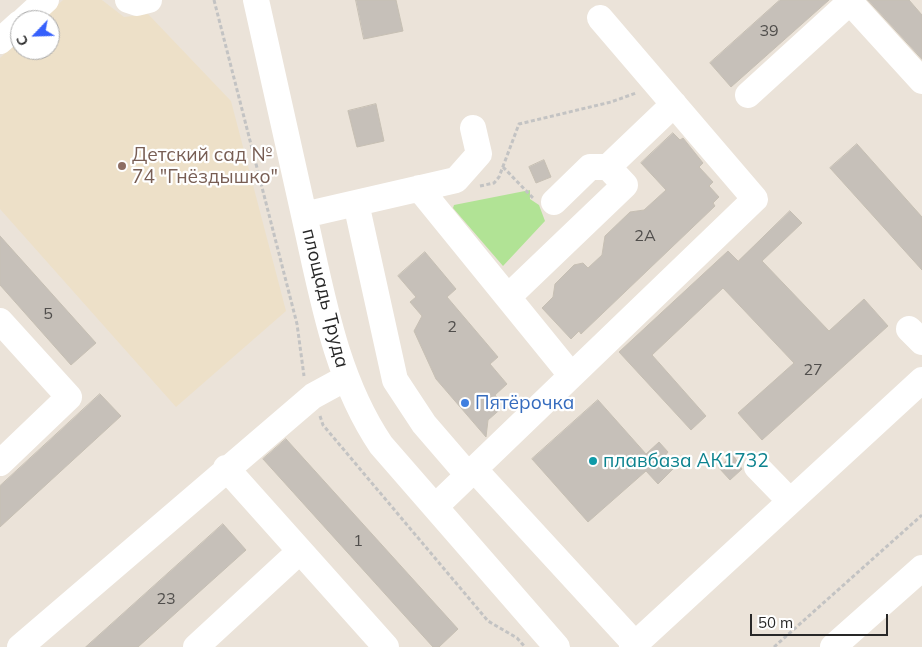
<!DOCTYPE html>
<meta charset="utf-8">
<style>
body{margin:0}
#map{position:relative;width:922px;height:647px;overflow:hidden;background:#ebe3d9;font-family:Mulish,sans-serif}
canvas{display:block}
.north{position:absolute;left:10px;top:10px;width:50px;height:50px;box-sizing:border-box;background:#fff;border:1px solid #a9a9a9;border-radius:50%;rotate:246deg;font-size:14px;font-weight:700;line-height:20px;text-align:center;color:#282828}
.north::after{content:'';display:block;margin:auto;width:18px;height:22px;background:#3660fc;clip-path:polygon(50% 0,100% 100%,50% 72%,0 100%)}
.scale{position:absolute;left:750px;top:614px;width:138px;height:22px;box-sizing:border-box;border:2px solid #282828;border-top:0;padding-left:6px;font-size:15px;line-height:18px;white-space:nowrap;color:#282828;-webkit-text-stroke:4px #fff;paint-order:stroke}
</style>
<div id="map">
<canvas width="922" height="647"></canvas>
<div class="north">С</div>
<div class="scale">50 m</div>
</div>
<script>
const g = document.querySelector('canvas').getContext('2d');
g.lineJoin = 'round';
function fillPath(path, color) { g.fillStyle = color; g.fill(path, 'evenodd'); }
function stroke(path, color, width, dash) { g.strokeStyle = color; g.lineWidth = width; g.lineCap = dash ? 'butt' : 'round'; g.setLineDash(dash || []); g.stroke(path); }
function label(font, color, halo, rows, align = 'center') {
  g.font = font + ' Mulish,sans-serif'; g.lineWidth = 4.5; g.setLineDash([]); g.textBaseline = 'middle'; g.strokeStyle = halo; g.fillStyle = color; for (const [text, x, y, turn = 0] of rows) {
    g.save(); g.translate(x, y); g.rotate((+turn || 0) * Math.PI / 180); g.textAlign = isNaN(turn) ? turn : align; if (halo) g.strokeText(text, 0, 0); g.fillText(text, 0, 0); g.restore();
  }
}
const education = new Path2D(`
 M63 0H102L124 17 148 14 231 101 286 311 176 407 0 209V58L20 39V50H50V20H41Z`);
const green = new Path2D(`
 M530 190V199L539 205 545 221 503 266 453 208 454 205Z`);
const building = new Path2D(`
 M356 0H396L403 31 364 39Z
 M780 0H829L731 87 710 63Z
 M868 0H909L922 15V59Z
 M376 104 384 141 357 147 348 111Z
 M673 133 680 140 683 138 703 163 699 167 713 182 709 186 719 197 713 203 715 206 581 334 579 331 571 339 542 308 553 297 555 284 574 265 583 263 588 268 602 255 605 236 630 212 644 210 666 190 641 163Z
 M857 144 922 217V270L830 168Z
 M544 160 551 177 536 183 529 167Z
 M790 211 802 223 762 261 829 331 864 299 888 326 762 440 738 413 794 363 723 288 652 355 706 416 691 430 619 352 728 251 738 261Z
 M0 236 96 343 71 365 0 285Z
 M425 252 456 289 447 297 498 357 490 364 507 384 495 395 504 406 488 420 486 437 436 379 414 331 422 316 410 302 416 297 398 276Z
 M100 394 121 416 0 527V486Z
 M598 400 646 454 659 442 668 452 664 457 674 468 658 484 646 471 588 522 532 459Z
 M286 439 458 629 439 647H433L263 459Z
 M733 455 742 469 730 480 719 468Z
 M223 524 246 550 138 647H86Z`);
const path = new Path2D(`
 M214 0 297 324 304 376
 M503 167 534 199
 M480 186 494 183 499 177 519 124 611 102 636 93
 M320 416 323 425 488 621 517 638 525 647
 M774 647 922 515`);
const minor = new Path2D(`
 M128 0 137 3 149 0
 M256 0C272 72 288 144 304 215 322 294 335 377 381 445L557 647
 M24 20 46 0
 M0 41 20 23
 M748 95 850 2 922 81
 M419 188 571 375
 M554 202 590 167H608
 M356 203 395 380 424 424 468 475
 M304 215 456 180 479 154 473 128
 M508 297 625 185 608 167 674 104
 M0 321 69 397 0 463
 M909 329 922 342
 M757 467 790 501
 M226 468 386 647
 M474 469 635 644
 M435 507 755 199 600 18
 M20 647 313 396 346 378
 M196 647 300 551
 M632 647 922 380
 M833 647 922 568`);
const markers = [
 [122,166,5,"#8d6e63"],
 [465,403,5,"#3f7fe0"],
 [593,461,5,"#0f9aa8"]
];
const numberNames = [
 ["39",769,31],
 ["2А",645,236],
 ["5",48,314],
 ["2",452,327],
 ["27",813,370],
 ["1",358,541],
 ["23",166,599]
];
const educationNames = [
 ["Детский сад №",132,155],
 ["74 \"Гнёздышко\"",132,177]
];
const streetNames = [
 ["площадь Труда",325,298,76]
];
const shopNames = [
 ["Пятёрочка",475,403]
];
const cultureNames = [
 ["плавбаза АК1732",603,461]
];
fillPath(education, '#ede0c8');
fillPath(green, '#b1e395');
fillPath(building, '#c6c0b9');
stroke(building, '#c6bfb3', 1);
stroke(path, '#c3c3c3', 3, [4, 2.5]);
stroke(minor, '#fff', 26);
for (const [x, y, r, color] of markers) { const dot = new Path2D(); dot.arc(x, y, r, 0, 2 * Math.PI); g.fillStyle = color; g.fill(dot); stroke(dot, '#fff', 2); }
label('16px', '#504e4c', null, numberNames);
label('19px', '#785e54', '#fff', educationNames, 'left');
label('19px', '#282828', '#fff', streetNames);
label('19px', '#366cbe', '#fff', shopNames, 'left');
label('19px', '#0d838f', '#fff', cultureNames, 'left');
</script>
